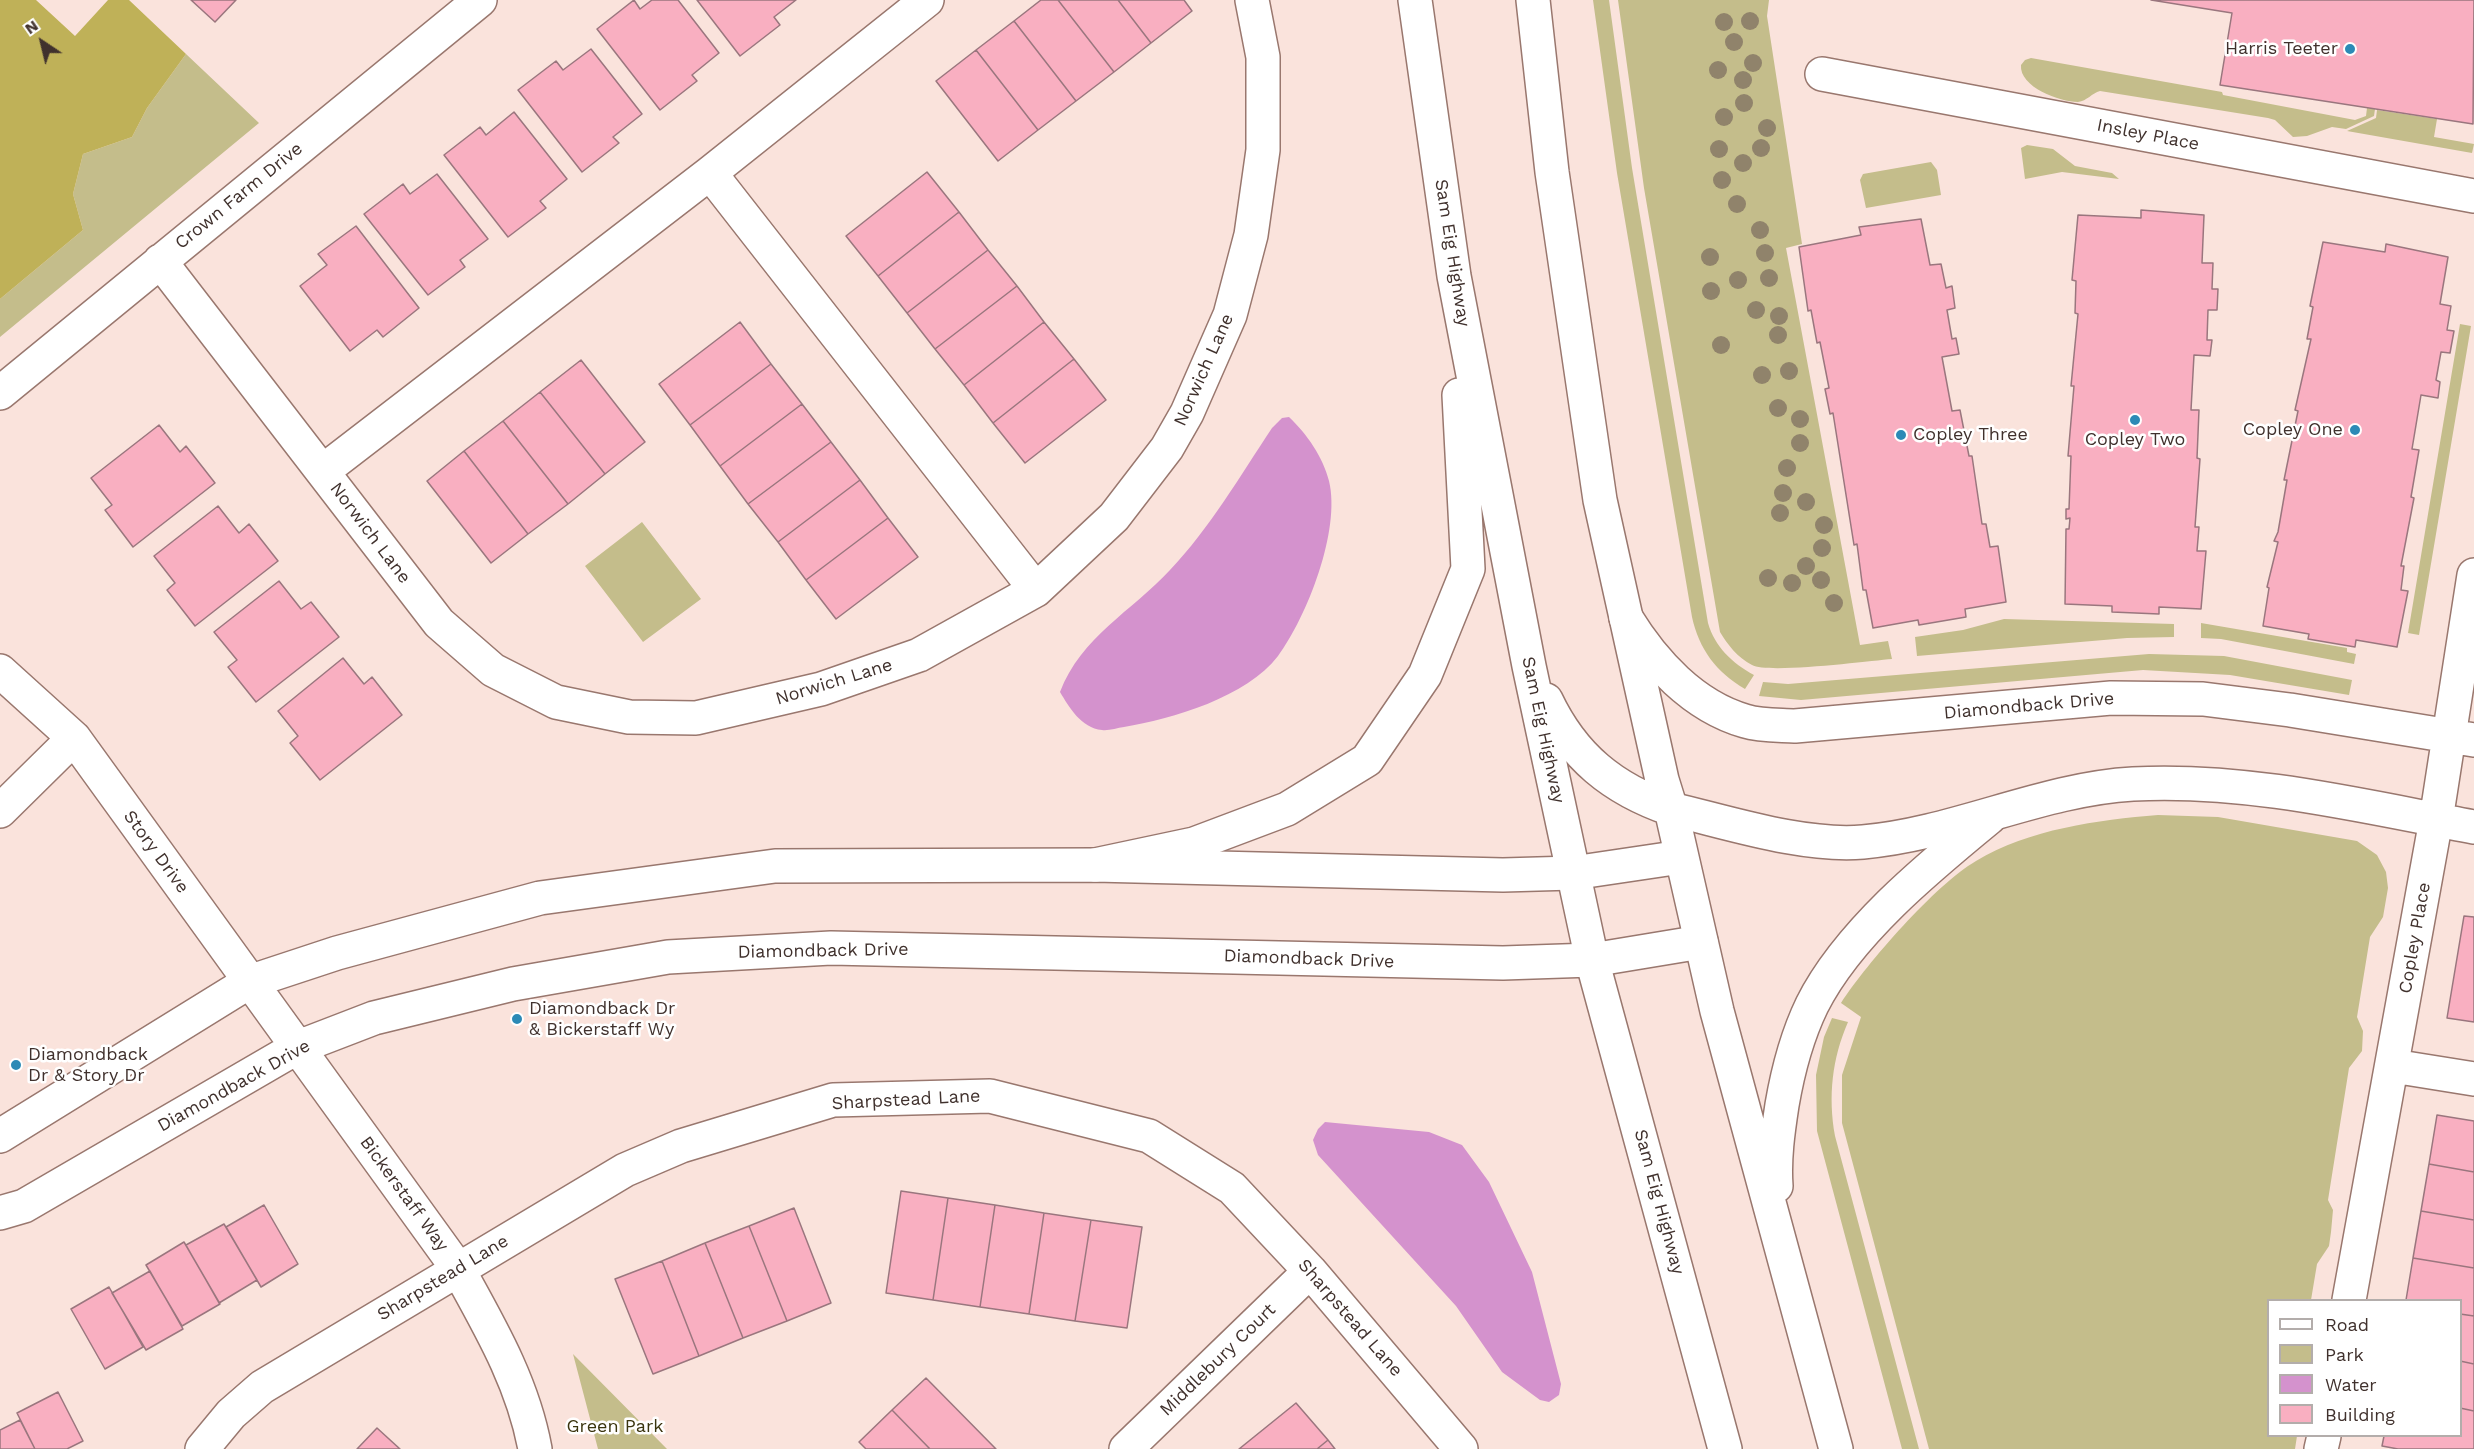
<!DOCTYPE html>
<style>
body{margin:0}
#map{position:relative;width:2474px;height:1449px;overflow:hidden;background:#fae3dc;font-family:"Work Sans",sans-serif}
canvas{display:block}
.legend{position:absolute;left:2267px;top:1299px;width:195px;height:138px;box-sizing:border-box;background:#fff;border:2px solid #b3adab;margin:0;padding:8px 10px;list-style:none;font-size:18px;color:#40312d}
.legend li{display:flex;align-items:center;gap:12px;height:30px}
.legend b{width:30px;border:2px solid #b3adab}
.north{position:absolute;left:12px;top:12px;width:60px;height:60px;-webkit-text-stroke:4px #fff;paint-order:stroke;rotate:325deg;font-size:16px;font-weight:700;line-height:24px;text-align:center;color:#40312d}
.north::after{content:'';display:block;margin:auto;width:21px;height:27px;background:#40312d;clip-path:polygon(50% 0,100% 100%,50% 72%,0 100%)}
</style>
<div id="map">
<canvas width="2474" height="1449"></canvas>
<ul class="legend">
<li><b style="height:8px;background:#fff"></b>Road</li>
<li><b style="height:16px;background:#c4bd8b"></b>Park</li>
<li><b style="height:16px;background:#d492cd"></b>Water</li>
<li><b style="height:16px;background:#f9afc1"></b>Building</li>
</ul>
<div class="north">N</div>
</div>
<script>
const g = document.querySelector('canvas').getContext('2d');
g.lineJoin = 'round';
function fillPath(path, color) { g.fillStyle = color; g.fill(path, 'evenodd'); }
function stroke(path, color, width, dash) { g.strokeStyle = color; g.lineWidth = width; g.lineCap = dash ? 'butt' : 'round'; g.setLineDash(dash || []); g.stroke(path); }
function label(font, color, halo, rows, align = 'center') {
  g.font = font + ' "Work Sans",sans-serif'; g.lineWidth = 5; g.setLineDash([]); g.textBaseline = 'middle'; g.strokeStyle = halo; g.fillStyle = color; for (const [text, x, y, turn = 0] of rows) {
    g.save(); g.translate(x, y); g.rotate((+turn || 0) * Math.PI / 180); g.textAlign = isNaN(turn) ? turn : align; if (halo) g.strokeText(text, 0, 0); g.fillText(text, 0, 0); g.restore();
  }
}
const green = new Path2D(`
 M1593 0H1609L1632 168 1708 623C1715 647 1732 663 1754 675L1745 689C1716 672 1699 649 1692 617L1617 173Z
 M1618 0H1769L1767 16 1802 244 1786 248 1860 645 1888 641 1892 659C1868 661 1768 674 1752 665 1738 658 1727 644 1720 632L1644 188Z
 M186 54 259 123 0 337V299L83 230 73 194 83 154 132 137 147 108Z
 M2031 58 2222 92 2223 95 2355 120 2366 116 2367 108 2375 109 2374 116 2346 129 2332 127 2307 136 2293 137 2275 120 2268 118 2100 91C2092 93 2087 101 2078 102 2060 102 2019 87 2021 65L2025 60Z
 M2377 110 2437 119 2434 137 2474 144 2472 153 2347 131 2376 118Z
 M2027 145 2053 149 2075 166 2112 173 2119 179 2062 172 2025 179 2021 148Z
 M1931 162 1937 170 1941 195 1866 208 1860 180 1863 174Z
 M2460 324 2471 326 2419 635 2408 633Z
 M642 522 701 599 643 642 585 566Z
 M2004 619 2174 624V637L2127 638 1917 656 1915 637 1963 630Z
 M2201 623 2347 648V652L2356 654 2354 664 2221 639 2201 638Z
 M2149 654 2224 656 2352 680 2349 695 2230 675 2143 670 1801 700 1759 696 1763 682 1788 684Z
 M2158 815 2218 817 2357 841 2377 855 2386 872 2388 888 2383 917 2370 937 2357 1017 2363 1031 2362 1051 2349 1068 2328 1200 2333 1210 2331 1232 2329 1246 2317 1264 2311 1300H2268V1436H2297L2295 1449H1929L1842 1123V1075L1861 1017 1841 1003C1868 962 1935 885 1976 861 2029 829 2098 820 2158 815Z
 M1832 1018 1848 1022C1832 1059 1828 1096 1835 1136L1919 1449H1902L1817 1131 1816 1075 1824 1037Z
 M573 1354 667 1449H598Z`);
const forest = new Path2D(`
 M0 0H36L75 36 108 0H129L186 54 147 108 132 137 83 154 73 194 83 230 0 299Z`);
const water = new Path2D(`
 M1289 417C1307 434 1323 457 1329 481 1341 530 1307 617 1278 656 1247 697 1172 719 1124 727 1117 728 1108 731 1102 730 1081 728 1069 707 1060 692 1081 637 1132 611 1170 570 1210 528 1240 476 1272 428L1282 418Z
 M1325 1122 1429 1132 1462 1145 1489 1182 1532 1272 1561 1384 1559 1395 1549 1402 1540 1400 1502 1372 1456 1306 1318 1155 1313 1140 1318 1129Z`);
const building = new Path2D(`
 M191 0H236L215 22Z
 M634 0 640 9 652 0H678L719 53 692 75 697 81 660 110 597 29Z
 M697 0H796L774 17 780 25 740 56Z
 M1041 0H1058L1114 72 1076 101 1014 21Z
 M1058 0H1118L1151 43 1114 72Z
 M1118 0H1184L1192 11 1151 43Z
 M2151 0H2474L2473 124 2220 85 2232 13Z
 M1014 21 1076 101 1038 130 976 50Z
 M591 49 642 114 613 137 619 143 582 172 518 90 556 61 563 70Z
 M976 50 1038 130 998 161 936 81Z
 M514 112 567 179 540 201 546 208 508 237 444 155 480 127 486 135Z
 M927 172 959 212 878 276 846 236Z
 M437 174 488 239 460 260 465 267 428 295 364 214 403 184 410 194Z
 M2141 210 2204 215 2202 263H2213L2212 289H2218L2217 310H2208L2207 340H2212L2210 356 2194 355 2191 410H2199L2197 458 2200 459 2195 527H2199L2197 551H2206L2201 609 2159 607V614L2112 612V606L2065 604 2066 529H2069L2070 518 2066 519V509H2069L2071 456H2068L2074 386H2071L2078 314 2075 313 2076 281 2072 280 2078 215 2141 218Z
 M959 212 988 250 907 313 878 276Z
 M1921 219 1930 265 1941 264 1946 288 1952 286 1955 308 1947 310 1952 339 1956 338 1959 354 1942 357 1952 411 1960 410 1969 456H1972L1982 524H1986L1990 547 1998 546 2006 602 1965 609 1966 617 1919 625 1918 620 1873 628 1866 590H1863L1857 544 1854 545 1833 413 1830 414 1825 389 1829 388 1820 342 1817 343 1811 310 1808 311 1799 247 1861 235 1859 227Z
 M356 226 419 308 383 337 377 330 350 351 300 286 327 265 318 254Z
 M2323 242 2385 252 2386 244 2448 257 2440 304 2451 306 2447 330 2454 331 2450 353 2441 352 2436 380 2440 382 2438 398 2421 395 2412 449 2419 450 2411 497 2414 498 2401 566H2404L2401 590 2408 591 2397 647 2356 640 2355 647 2308 639 2309 634 2263 626 2269 588 2267 587 2278 542 2274 541 2278 532 2287 480H2284L2298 411 2295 410 2311 339H2307L2313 307 2310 306Z
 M988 250 1017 286 935 349 907 313Z
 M1017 286 1044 322 964 385 935 349Z
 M740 322 771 364 690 425 659 384Z
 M1044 322 1074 359 993 423 964 385Z
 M1074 359 1106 400 1025 463 993 423Z
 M581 360 645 442 605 474 540 392Z
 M771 364 802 404 720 466 690 425Z
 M540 392 605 474 568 504 503 421Z
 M802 404 831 442 748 504 720 466Z
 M503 421 568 504 528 534 464 451Z
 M159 425 180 452 186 446 215 483 133 547 105 510 112 505 91 478Z
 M831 442 860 480 778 542 748 504Z
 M464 451 528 534 491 563 427 481Z
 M860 480 888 518 806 580 778 542Z
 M218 506 239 533 249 524 278 561 195 626 167 590 175 583 154 556Z
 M888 518 918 557 836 619 806 580Z
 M279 581 301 609 311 602 339 637 256 702 228 667 237 660 214 632Z
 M343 658 364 684 372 677 402 715 320 780 290 743 298 736 278 711Z
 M2464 916 2474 917V1022L2447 1018Z
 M2437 1115 2474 1121V1172L2429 1164Z
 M2429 1164 2474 1172V1220L2421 1211Z
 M901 1191 948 1198 933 1300 886 1293Z
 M948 1198 995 1205 980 1307 933 1300Z
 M264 1205 298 1264 261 1287 226 1227Z
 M995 1205 1044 1213 1029 1314 980 1307Z
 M794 1208 831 1303 787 1321 749 1226Z
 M2421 1211 2474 1220V1268L2413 1258Z
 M1044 1213 1091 1220 1075 1321 1029 1314Z
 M1091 1220 1142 1227 1127 1328 1075 1321Z
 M224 1224 257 1280 219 1303 186 1245Z
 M749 1226 787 1321 743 1338 705 1243Z
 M184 1242 220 1304 182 1326 146 1265Z
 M705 1243 743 1338 699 1356 662 1261Z
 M2413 1258 2474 1268V1316L2460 1314V1300H2406Z
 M662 1261 699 1356 653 1374 615 1279Z
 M150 1271 183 1329 146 1350 112 1293Z
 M109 1287 143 1347 105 1369 71 1309Z
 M2460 1314 2474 1316V1364L2460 1361Z
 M2460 1361 2474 1364V1411L2460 1408Z
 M926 1378 996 1449H930L892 1410Z
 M58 1392 83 1441 67 1449H35L17 1413Z
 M1296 1403 1328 1440 1317 1449H1239Z
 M2460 1408 2474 1411V1449H2398L2382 1446 2384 1436H2460Z
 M892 1410 930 1449H866L859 1442Z
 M20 1420 35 1449H0V1430Z
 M377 1428 400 1449H357Z
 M1328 1440 1335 1449H1317Z`);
const minor = new Path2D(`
 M1822 74 2474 196
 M710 173 1036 590
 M160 261 439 623 493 670 556 702 629 717 696 718 821 689 919 655 1036 590 1114 517 1167 448 1187 413 1230 315 1251 235 1263 150V57L1252 0
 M0 393 480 0
 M323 471 710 173 927 0
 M1626 618C1653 662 1693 706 1745 721 1761 726 1778 725 1795 726L2111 698 2203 699 2290 710 2474 740
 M0 671 74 738 458 1269C490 1327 523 1383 535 1449
 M1671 809C1730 823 1803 847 1863 842 1955 834 2042 789 2133 784 2247 778 2362 806 2474 827
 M0 811 74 738
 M2393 1066 2474 1079
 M0 1136 249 982 337 953 540 898 775 866 1095 865 1503 875 1573 873 1681 857
 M0 1213 24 1206 296 1048 374 1018 513 984 668 957 831 948 1503 963 1592 960 1701 942
 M2349 1300 2436 820 2474 575
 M202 1449 231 1414 262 1387 625 1170 681 1146 833 1100 990 1096 1149 1136 1232 1188 1310 1271 1461 1449
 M1126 1449 1310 1271
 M2321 1449 2324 1436`);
const major = new Path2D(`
 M1415 0 1454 276 1529 666 1592 960 1725 1449
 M1533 0 1552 172 1600 500 1662 780 1671 809 1717 1011 1836 1449
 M1546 700C1573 757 1613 789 1671 809
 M1095 865 1194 844 1287 809 1367 760 1425 675 1468 569 1459 395
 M1776 1186C1774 1159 1778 1131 1782 1105 1788 1070 1797 1036 1812 1005 1848 933 1929 867 1990 817`);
const trees = [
 [1750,21],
 [1724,22],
 [1734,42],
 [1753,63],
 [1718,70],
 [1743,80],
 [1744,103],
 [1724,117],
 [1767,128],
 [1761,148],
 [1719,149],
 [1743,163],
 [1722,180],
 [1737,204],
 [1760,230],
 [1765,253],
 [1710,257],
 [1769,278],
 [1738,280],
 [1711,291],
 [1756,310],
 [1779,316],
 [1778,335],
 [1721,345],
 [1789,371],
 [1762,375],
 [1778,408],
 [1800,419],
 [1800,443],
 [1787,468],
 [1783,493],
 [1806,502],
 [1780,513],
 [1824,525],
 [1822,548],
 [1806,566],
 [1768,578],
 [1821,580],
 [1792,583],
 [1834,603]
];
const markers = [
 [2350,49,6,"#2c8ab6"],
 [2135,420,6,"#2c8ab6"],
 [2355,430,6,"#2c8ab6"],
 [1901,435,6,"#2c8ab6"],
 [517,1019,6,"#2c8ab6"],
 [16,1065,6,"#2c8ab6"]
];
const poiNames = [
 ["Harris Teeter",2338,49,"right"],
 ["Copley One",2343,430,"right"],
 ["Copley Three",1913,435],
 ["Copley Two",2135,440,"center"],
 ["Diamondback Dr",529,1009],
 ["& Bickerstaff Wy",529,1030],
 ["Diamondback",28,1055],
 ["Dr & Story Dr",28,1076]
];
const streetNames = [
 ["Insley Place",2148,135,11],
 ["Crown Farm Drive",239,196,-39],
 ["Sam Eig Highway",1452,253,81],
 ["Norwich Lane",1204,370,-66],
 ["Norwich Lane",370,533,53],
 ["Norwich Lane",834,682,-17],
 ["Diamondback Drive",2029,706,-5],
 ["Sam Eig Highway",1543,730,78],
 ["Story Drive",156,852,54],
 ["Copley Place",2415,938,-80],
 ["Diamondback Drive",823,951,-1],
 ["Diamondback Drive",1309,959,2],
 ["Diamondback Drive",234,1086,-29],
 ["Sharpstead Lane",906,1100,-3],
 ["Bickerstaff Way",404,1194,54],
 ["Sam Eig Highway",1659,1202,75],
 ["Sharpstead Lane",443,1278,-31],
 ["Sharpstead Lane",1350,1318,49],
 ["Middlebury Court",1218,1360,-44]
];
const parkNames = [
 ["Green Park",615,1427]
];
fillPath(green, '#c4bd8b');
fillPath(forest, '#bfb158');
fillPath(water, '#d492cd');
fillPath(building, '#f9afc1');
stroke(building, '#9a767e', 1.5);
stroke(minor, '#99776e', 36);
stroke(major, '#99776e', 36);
stroke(minor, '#fff', 33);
stroke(major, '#fff', 33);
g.fillStyle = '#90836b';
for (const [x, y] of trees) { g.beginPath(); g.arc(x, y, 9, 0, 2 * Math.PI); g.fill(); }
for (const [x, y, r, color] of markers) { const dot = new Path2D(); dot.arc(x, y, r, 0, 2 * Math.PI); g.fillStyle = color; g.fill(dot); stroke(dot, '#fff', 2); }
label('18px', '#40312d', '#fff', poiNames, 'left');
label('18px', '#40312d', '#fff', streetNames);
label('18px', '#3a340e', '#fff', parkNames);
</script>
